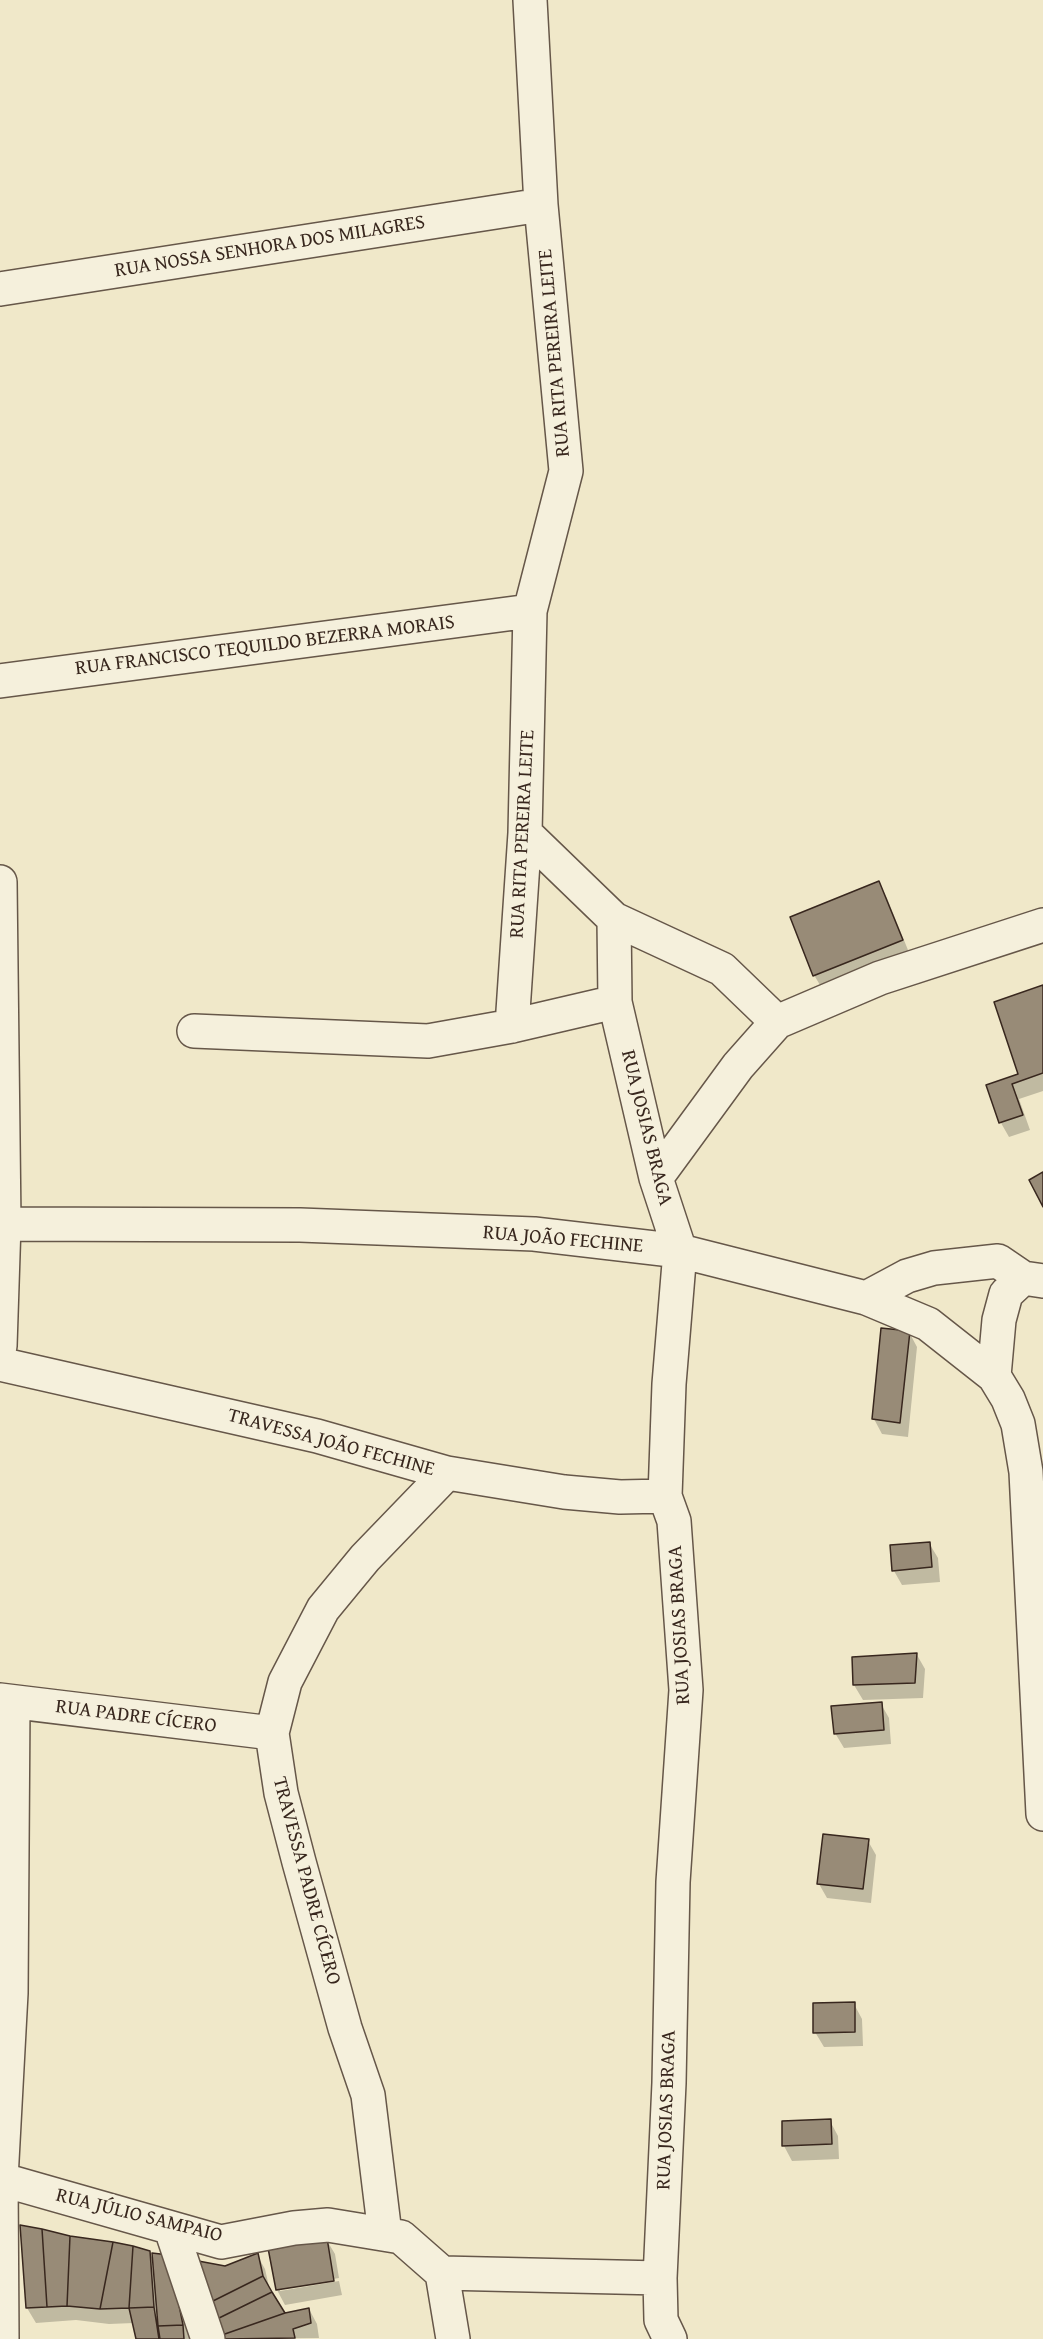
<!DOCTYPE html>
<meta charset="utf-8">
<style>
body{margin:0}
canvas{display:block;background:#f0e8c9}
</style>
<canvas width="1043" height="2339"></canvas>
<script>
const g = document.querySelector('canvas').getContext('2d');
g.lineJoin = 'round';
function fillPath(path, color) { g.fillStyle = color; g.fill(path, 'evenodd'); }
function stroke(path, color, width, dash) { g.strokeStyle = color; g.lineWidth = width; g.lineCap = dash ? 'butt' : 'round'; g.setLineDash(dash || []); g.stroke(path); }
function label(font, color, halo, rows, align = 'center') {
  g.font = font + ' "Gentium Book Plus",serif'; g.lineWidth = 6; g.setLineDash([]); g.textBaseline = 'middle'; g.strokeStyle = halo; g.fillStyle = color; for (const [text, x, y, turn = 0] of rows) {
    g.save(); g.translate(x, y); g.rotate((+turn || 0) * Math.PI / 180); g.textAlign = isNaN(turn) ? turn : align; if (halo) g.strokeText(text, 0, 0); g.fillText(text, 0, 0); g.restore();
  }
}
const shadow = new Path2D(`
 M879 883 887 898 910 955 823 990 814 975Z
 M1043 987V1091L1019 1099 1030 1130 1009 1137 1001 1123 988 1086 1020 1075Z
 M909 1332 917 1347 908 1437 882 1434 874 1419Z
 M929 1543 938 1558 940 1582 902 1585 894 1571Z
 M917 1655 925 1669 923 1698 863 1700 854 1685Z
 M881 1704 889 1718 891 1744 844 1748 835 1733Z
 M868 1841 876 1855 871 1903 827 1898 819 1884Z
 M854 2004 862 2019 863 2046 824 2047 815 2032Z
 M830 2121 838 2136 839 2159 792 2161 784 2146 783 2123Z
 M21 2227 149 2253 154 2260 176 2272 190 2339H137L134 2323 109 2324 76 2320 36 2323 27 2308Z
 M326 2239 335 2254 339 2278 280 2288V2291L339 2281 342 2295 285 2305 277 2290 270 2249Z
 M257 2255 265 2269 270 2291 285 2314 309 2309 317 2324 319 2338 225 2339 208 2303 225 2268Z`);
const building = new Path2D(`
 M879 881 903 940 813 976 790 917Z
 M1043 985V1073L1012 1084 1023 1115 999 1123 986 1085 1018 1074 994 1002Z
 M1043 1172V1207L1029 1180Z
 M881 1328 910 1331 900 1423 872 1419Z
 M930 1542 932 1567 892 1571 890 1545Z
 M917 1653 915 1683 853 1685 852 1657Z
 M882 1702 884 1730 834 1734 831 1706Z
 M823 1834 869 1839 863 1889 817 1884Z
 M855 2002V2032L813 2033V2003Z
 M831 2119 832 2144 782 2146V2121Z
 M20 2225 42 2229 47 2307 26 2308Z
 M42 2229 70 2236 67 2306 47 2307Z
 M70 2236 113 2242 100 2309 67 2306Z
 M327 2238 334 2281 276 2290 268 2248Z
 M113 2242 133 2246 129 2308 100 2309Z
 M133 2246 150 2251 154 2307 129 2308Z
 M152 2253 169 2255 183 2325 158 2326Z
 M258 2253 263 2276 207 2304 193 2260 225 2266Z
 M263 2276 272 2292 215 2320 207 2304Z
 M272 2292 285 2313 222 2335 215 2320Z
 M154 2307 159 2339H136L129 2308Z
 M309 2308 311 2323 293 2329 295 2338 224 2339 222 2335 285 2313Z
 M183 2325 184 2339H160L158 2326Z`);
const minor = new Path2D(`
 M0 289 541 205
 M0 681 530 611
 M525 833 614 919 722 969 777 1022
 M0 882 4 1224 0 1346
 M614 919 615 1002 656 1178 680 1251 669 1384 665 1496 674 1521 686 1690 673 1882 669 2083 660 2278 661 2320 670 2339
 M512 1026 525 833 530 611 566 471 541 205 530 0
 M194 1031 428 1041 512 1026 615 1002
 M656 1178 738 1066 777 1022 880 978 1043 925
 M0 1224 300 1225 534 1234 680 1251 866 1298 928 1324 994 1376 1008 1399 1018 1424 1026 1472 1043 1814
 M866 1298 907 1276 934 1268 998 1261 1023 1278 1043 1281
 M0 1364 317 1436 447 1473 564 1492 620 1497 665 1496
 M994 1376 999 1320 1006 1294 1023 1278
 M0 1700 272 1733
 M0 2179 221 2242 294 2228 328 2225 401 2237 442 2273 660 2278
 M171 2229 208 2339
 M385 2234 368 2095 345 2028 299 1862 281 1793 272 1733 285 1682 323 1609 365 1558 447 1473
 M442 2273 453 2339
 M2 2339 1 2179 11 1993 13 1703`);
const streetNames = [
 ["RUA NOSSA SENHORA DOS MILAGRES",270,247,-9],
 ["RUA RITA PEREIRA LEITE",555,353,-95],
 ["RUA FRANCISCO TEQUILDO BEZERRA MORAIS",265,646,-7],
 ["RUA RITA PEREIRA LEITE",523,834,-87],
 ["RUA JOSIAS BRAGA",646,1128,76],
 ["RUA JOÃO FECHINE",563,1240,5],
 ["TRAVESSA JOÃO FECHINE",331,1443,15],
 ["RUA JOSIAS BRAGA",680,1625,-93],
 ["RUA PADRE CÍCERO",136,1717,7],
 ["TRAVESSA PADRE CÍCERO",306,1881,75],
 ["RUA JOSIAS BRAGA",667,2110,-88],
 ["RUA JÚLIO SAMPAIO",139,2216,14]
];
fillPath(shadow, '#0003');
fillPath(building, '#988b77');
stroke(building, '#38271e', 1.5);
stroke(minor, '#665749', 36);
stroke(minor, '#f5f0dc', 33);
label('20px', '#38271e', '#f5f0dc', streetNames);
</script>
